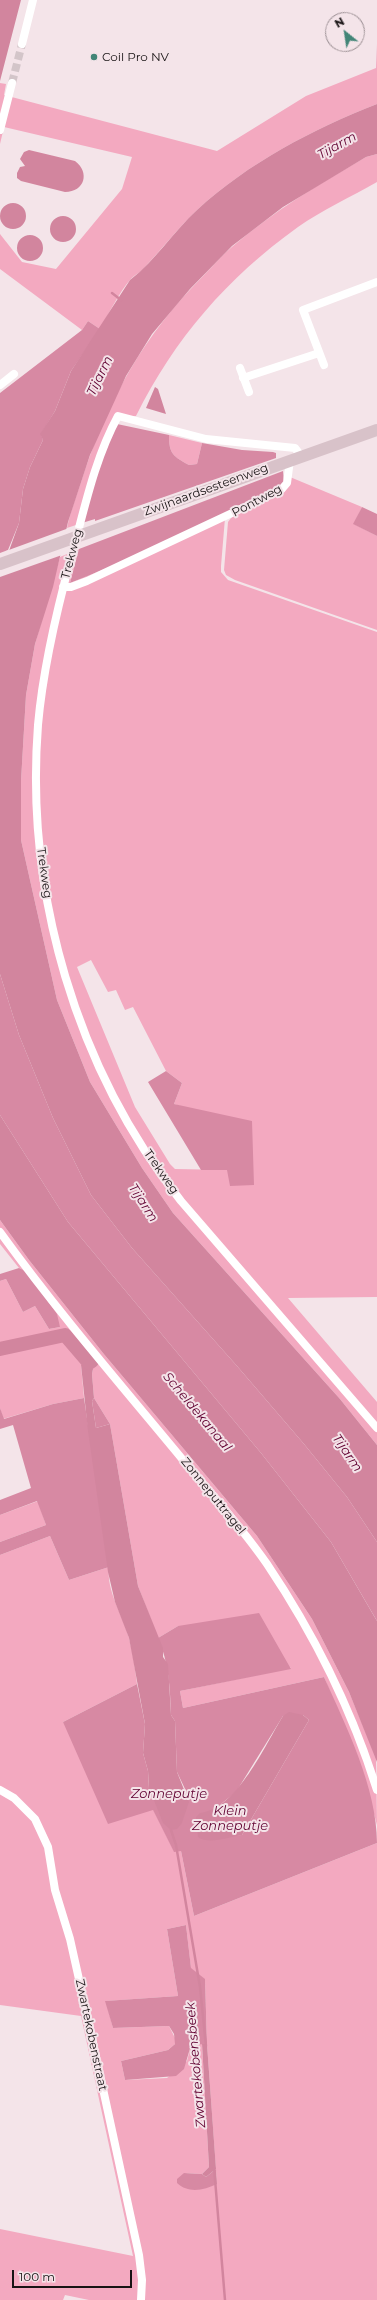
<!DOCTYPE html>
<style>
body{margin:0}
#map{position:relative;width:377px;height:2300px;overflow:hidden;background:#f4e4e9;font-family:Montserrat,sans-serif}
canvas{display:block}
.north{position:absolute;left:325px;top:12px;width:40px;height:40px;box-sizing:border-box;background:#f4e4e9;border:1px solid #9c9094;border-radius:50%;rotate:330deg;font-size:11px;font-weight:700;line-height:16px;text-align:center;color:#181314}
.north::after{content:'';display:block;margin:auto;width:14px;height:18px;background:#428577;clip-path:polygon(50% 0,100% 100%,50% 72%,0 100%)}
.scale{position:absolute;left:12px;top:2270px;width:120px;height:18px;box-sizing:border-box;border:2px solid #181314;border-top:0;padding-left:5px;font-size:12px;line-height:14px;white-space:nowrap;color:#181314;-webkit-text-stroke:3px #f4e4e9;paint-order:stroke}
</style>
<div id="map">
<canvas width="377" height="2300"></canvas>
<div class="north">N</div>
<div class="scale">100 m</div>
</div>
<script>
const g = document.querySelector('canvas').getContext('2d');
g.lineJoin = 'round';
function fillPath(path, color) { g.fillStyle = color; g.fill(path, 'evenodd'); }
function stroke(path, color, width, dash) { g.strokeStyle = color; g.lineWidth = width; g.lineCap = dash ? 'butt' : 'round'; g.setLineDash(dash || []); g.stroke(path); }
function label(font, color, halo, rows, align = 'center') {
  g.font = font + ' Montserrat,sans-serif'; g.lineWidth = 4; g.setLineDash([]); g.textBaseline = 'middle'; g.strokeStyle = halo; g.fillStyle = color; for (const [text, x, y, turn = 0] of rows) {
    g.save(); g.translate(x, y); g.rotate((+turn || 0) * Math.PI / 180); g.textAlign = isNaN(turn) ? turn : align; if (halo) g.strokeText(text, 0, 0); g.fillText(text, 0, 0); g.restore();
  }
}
const green = new Path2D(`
 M377 44V104C313 129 248 163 197 210 178 228 162 249 144 268 140 273 134 275 130 280 120 291 108 315 100 329L88 321 82 330 0 269V234L22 262 56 269 122 189 132 157 4 127 0 144V83L6 84 4 95 217 151 306 96 376 68Z
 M377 154V182C351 197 322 210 298 227 227 278 175 338 136 416L119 419 82 523 67 528C70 513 76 497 81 482 108 399 143 336 205 274 214 265 223 254 233 246 274 211 319 184 366 157Z
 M169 435 202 443 197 464 189 465C173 456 169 454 169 435Z
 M290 477 362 507 354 524 377 536V630L235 580 226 575 224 570 228 522 231 518Z
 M225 518 221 566V572L228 580 377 632V1297L288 1298 377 1402V1445L340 1399 173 1213 142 1168 90 1082 57 1000 21 840V781L26 695 35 644 60 557 79 549 70 583ZM91 960 108 992 116 990 125 1010 133 1007 166 1071 182 1083 174 1104 186 1108 254 1185 228 1170 175 1169 170 1164 135 1107 77 967Z
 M0 1220 29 1260 103 1353 257 1536 312 1619 349 1692 376 1757 377 1825 362 1770 324 1677 183 1708 180 1691 291 1668 178 1626 158 1638 138 1586 110 1424 94 1398 92 1374 93 1369 89 1363 81 1365 84 1398 53 1404 3 1419 0 1408V1281L6 1279 23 1312 35 1306 49 1329 60 1327 21 1269 19 1268 0 1244Z
 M38 1501 46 1525 0 1542V1515Z
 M50 1536 69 1580 109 1567C106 1591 123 1615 129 1638 133 1653 135 1669 137 1684L63 1722 153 1809 174 1851H181L194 1916 377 1843V2300H89L65 2295 63 2300H0V2229L133 2256 81 2016 0 2005V1555ZM186 1925 191 1969 205 1980 207 2044 217 2184 184 2173 202 2174 209 2167 202 2044 191 2045 187 2061 167 2078 125 2080 121 2061 168 2050 175 2044 176 2040 169 2026 113 2028 106 2001 178 1996 167 1929Z`);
const forest = new Path2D(`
 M88 321 100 329 71 371 55 411 41 434 43 440 30 467 23 489 19 523 8 550 0 553V393L82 330Z
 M117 424 169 435C169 454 173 456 189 465L197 464 202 443 242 450 273 452 276 453V458L95 521V519L82 523 102 459Z
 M283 471 284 484 137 556 70 583 79 549Z
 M362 507 377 514V536L353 524Z
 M0 974 19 1035 53 1118 91 1195 132 1248 237 1366 304 1444 347 1497 377 1542V1621L331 1542 261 1453 68 1222 0 1115Z
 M166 1071 182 1083 174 1104 252 1121 254 1185 230 1186 227 1170H201L148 1082Z
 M19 1268 27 1272 57 1314 60 1327 49 1329 35 1306 23 1312 6 1279 0 1281V1274Z
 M84 1398 109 1567 69 1580 50 1536 0 1555V1542L46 1525 37 1501 0 1515V1500L31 1488 13 1425 0 1429V1408L4 1419 53 1404Z
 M94 1398 110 1424 96 1428 92 1401Z
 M259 1613 291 1669 180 1691 183 1708 324 1677C346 1726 377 1788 377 1843L194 1916 181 1851 174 1852 153 1810 108 1824 63 1722 137 1684 145 1724 143 1753 148 1771 149 1788 185 1789 177 1772 175 1721 171 1715C170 1687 169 1663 158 1638L178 1626ZM303 1715 309 1720 242 1835 198 1837V1825L211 1812 236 1792 283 1716Z
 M186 1925 191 1968 205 1979 207 2044 191 2045 184 2069 176 2076 125 2080 121 2061 168 2050 175 2044 174 2034 169 2026 113 2028 105 2001 178 1996 167 1929Z
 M216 2169 217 2184C204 2190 189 2194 177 2183V2179L184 2173 202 2174 206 2177Z`);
const water = new Path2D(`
 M0 0H21L0 81Z
 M377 104V154L366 157 283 207 232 246 190 289 152 334 126 376 90 455 68 522 53 587 35 644 26 695 21 781V840L57 1000 90 1082 142 1168 173 1213 340 1399 377 1445V1542L347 1497 304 1444 237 1366 132 1248 91 1195 53 1118 19 1035 0 974V576L19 523 23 489 30 467 43 440 40 434 55 411 71 371 130 280C156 260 173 232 197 210 248 163 313 129 377 104Z
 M29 150 75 161C90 172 85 192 65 192L21 181 17 178V173L20 167 25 166 20 159 24 152Z
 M0 216a13 13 0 1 1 26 0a13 13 0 1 1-26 0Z
 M50 229a13 13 0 1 1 26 0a13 13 0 1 1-26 0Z
 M17 248a13 13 0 1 1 26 0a13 13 0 1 1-26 0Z
 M155 387 158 389 166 414 146 408Z
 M0 1115 68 1222 261 1453 331 1542 374 1616 377 1621V1762L349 1692 312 1619 257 1536 103 1353 29 1260 0 1220Z
 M89 1363 93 1369 92 1374 94 1398 92 1401 96 1428 110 1424 138 1586 163 1648V1657L168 1664 171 1715 175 1721 177 1772 189 1802 182 1823 177 1829 171 1830 163 1823 149 1788 148 1771 143 1753 145 1724 129 1638 115 1602 108 1572 88 1431 81 1365Z
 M289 1712 303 1715 309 1720 242 1835C229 1837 209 1845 198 1837L196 1817 200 1813C237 1809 265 1745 283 1716Z
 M202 2044H207L216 2169 206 2177 202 2174 209 2167Z`);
const pier = new Path2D(`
 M69 528 62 555 0 577V569L6 551Z`);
const stream = new Path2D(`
 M112 293 121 300
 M171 1830 176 1845 200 1987 206 2046
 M214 2167 225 2300`);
const river = new Path2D(`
 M0 1349 65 1335 89 1363 92 1361`);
const streetTunnel = new Path2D(`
 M12 83 22 44`);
const street = new Path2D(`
 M22 44 33 0
 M0 130 12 83
 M324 365 303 310 377 282
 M240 368 249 392
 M243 378 319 353
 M0 385 14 374
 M301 456 295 448 206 439 118 416C94 460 84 511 71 558 56 613 43 668 38 725 25 893 76 1069 181 1201L377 1428
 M63 587H71L87 581 281 490 287 483 290 460
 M0 1232C57 1311 121 1385 183 1460 212 1494 242 1528 267 1564 314 1634 352 1710 377 1790
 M0 1790 14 1798 35 1819 48 1847 55 1890 70 1939 87 2015 139 2255 142 2280 141 2300`);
const secondary = new Path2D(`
 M0 564 377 430`);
const markers = [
 [94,57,4,"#428577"]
];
const poiNames = [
 ["Coil Pro NV",102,57]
];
const streetNames = [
 ["Zwijnaardsesteenweg",206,490,-20],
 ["Pontweg",257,501,-28],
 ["Trekweg",72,554,-75],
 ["Trekweg",44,873,82],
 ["Trekweg",161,1172,55],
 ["Zonneputtragel",213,1496,51],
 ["Zwartekobenstraat",91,2035,78]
];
const waterNames = [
 ["Tijarm",337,146,-29],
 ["Tijarm",100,376,-64],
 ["Tijarm",143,1203,57],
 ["Scheldekanaal",197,1412,50],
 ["Tijarm",347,1453,56],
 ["Zonneputje",169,1794],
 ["Klein",230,1811],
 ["Zonneputje",230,1826],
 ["Zwartekobensbeek",196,2065,-95]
];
fillPath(green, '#f3a9c0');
fillPath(forest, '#d789a3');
fillPath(water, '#d2859e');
fillPath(pier, '#f4e4e9');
stroke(stream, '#d2859e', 2.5);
stroke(river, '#d2859e', 14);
stroke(streetTunnel, '#d3c5c9', 8, [8, 4]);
stroke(street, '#fff', 8);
stroke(secondary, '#d8c2c9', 12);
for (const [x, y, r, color] of markers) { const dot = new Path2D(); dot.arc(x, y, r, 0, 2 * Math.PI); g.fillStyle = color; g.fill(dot); stroke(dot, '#f4e4e9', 1.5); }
label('12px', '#181314', '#f4e4e9', poiNames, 'left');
label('12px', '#181314', '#f4e4e9', streetNames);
label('italic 13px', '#610031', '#f4e4e9', waterNames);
</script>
